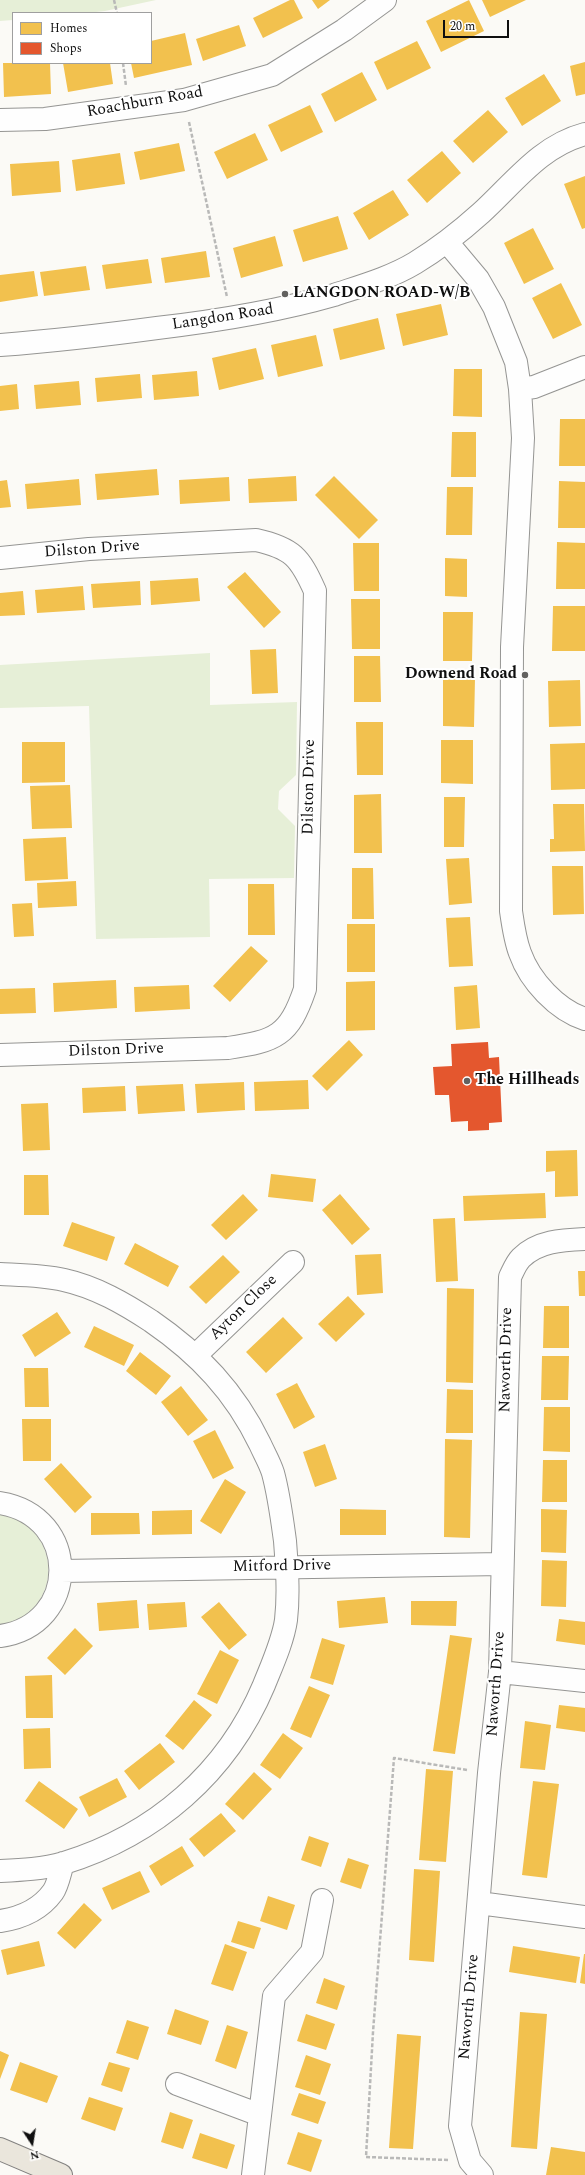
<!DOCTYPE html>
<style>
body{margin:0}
#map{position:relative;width:585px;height:2175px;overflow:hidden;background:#fbfaf6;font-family:Spectral,serif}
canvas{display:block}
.legend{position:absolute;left:12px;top:12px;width:140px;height:52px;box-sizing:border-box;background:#fff;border:1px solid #9f9f9f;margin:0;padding:5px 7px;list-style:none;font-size:12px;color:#0f0f0f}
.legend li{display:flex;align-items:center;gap:8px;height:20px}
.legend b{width:20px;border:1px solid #9f9f9f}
.north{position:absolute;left:12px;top:2123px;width:40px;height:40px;-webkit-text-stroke:3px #fff;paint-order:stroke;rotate:168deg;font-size:11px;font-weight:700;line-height:16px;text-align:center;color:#0f0f0f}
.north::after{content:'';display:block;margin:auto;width:14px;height:18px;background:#0f0f0f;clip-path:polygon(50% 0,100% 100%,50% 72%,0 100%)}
.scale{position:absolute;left:443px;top:20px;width:66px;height:18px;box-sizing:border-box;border:2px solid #0f0f0f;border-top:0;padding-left:5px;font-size:12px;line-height:14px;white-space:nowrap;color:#0f0f0f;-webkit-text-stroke:3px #fff;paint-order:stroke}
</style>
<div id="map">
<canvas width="585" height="2175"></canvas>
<ul class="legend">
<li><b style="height:11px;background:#f2c14e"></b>Homes</li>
<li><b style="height:11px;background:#e4572e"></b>Shops</li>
</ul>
<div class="north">N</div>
<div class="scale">20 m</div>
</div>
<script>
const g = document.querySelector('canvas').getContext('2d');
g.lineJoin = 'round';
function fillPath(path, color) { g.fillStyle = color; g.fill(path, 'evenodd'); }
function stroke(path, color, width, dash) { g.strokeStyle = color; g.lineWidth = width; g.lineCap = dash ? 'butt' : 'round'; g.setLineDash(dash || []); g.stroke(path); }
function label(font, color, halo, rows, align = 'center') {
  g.font = font + ' Spectral,serif'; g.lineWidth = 4; g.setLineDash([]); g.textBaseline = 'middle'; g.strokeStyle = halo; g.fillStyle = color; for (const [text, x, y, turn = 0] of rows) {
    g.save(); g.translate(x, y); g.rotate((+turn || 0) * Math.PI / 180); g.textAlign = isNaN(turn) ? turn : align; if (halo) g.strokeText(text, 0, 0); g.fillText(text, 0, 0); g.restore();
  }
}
const green = new Path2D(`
 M0 0H156L105 11 87 13H13V20L0 21Z
 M210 653V705L297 702 296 775 279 791 278 809 295 826 294 878 209 879 210 937 96 939 89 706 0 708V665Z
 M0 1513C6 1514 13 1515 18 1518 55 1540 60 1592 23 1617 17 1622 7 1624 0 1626Z`);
const homes = new Path2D(`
 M290 0H294L303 18 263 38 253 18Z
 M312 0H330L318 9Z
 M469 0 484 31 441 52 426 21Z
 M482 0H526L490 17Z
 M239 25 246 46 203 61 196 39Z
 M185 33 192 65 134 78 131 63H151V41Z
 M417 41 431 68 387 90 374 62Z
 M585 62V94L576 96 570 66Z
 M3 63H50L51 94 4 97Z
 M63 63H110L113 84 68 92Z
 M362 72 377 100 335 122 321 94Z
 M544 74 561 101 522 126 505 98Z
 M310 105 323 132 281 152 268 125Z
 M488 110 508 132 473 163 453 141Z
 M255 133 268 160 227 179 214 152Z
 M179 143 185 171 140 180 134 152Z
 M442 151 461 173 427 203 407 180Z
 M120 153 125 184 76 191 72 160Z
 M59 161 61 192 12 196 10 164Z
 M585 176V228L582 229 564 184Z
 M393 190 409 215 369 240 353 213Z
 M338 216 348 249 303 262 293 230Z
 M533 228 554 269 524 284 504 243Z
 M275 236 283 266 241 278 233 248Z
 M206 251 210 277 165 283 161 258Z
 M148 259 152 283 106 289 102 265Z
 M86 266 90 290 44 296 40 272Z
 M34 271 38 296 0 302V275Z
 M561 283 582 325 553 339 532 298Z
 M441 304 448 335 403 346 396 314Z
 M378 318 385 349 340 360 333 329Z
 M316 335 323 366 278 377 271 345Z
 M256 348 264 379 219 390 212 358Z
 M454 369H482V417L453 416Z
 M197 371 199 396 154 400 152 375Z
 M140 374 142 398 97 402 95 378Z
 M79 381 81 405 36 409 34 385Z
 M17 384 19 409 0 411V386Z
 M560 419H585V466H559Z
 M452 432H476V477H451Z
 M157 469 159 495 97 500 95 474Z
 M296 476 297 501 249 503 248 479Z
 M334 476 378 520 359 539 315 495Z
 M229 477 230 501 180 504 179 480Z
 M79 479 81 505 27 509 25 484Z
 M7 480 11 507 0 508V481Z
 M559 481 585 482V528H558Z
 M447 487H473L472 535H446Z
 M557 542 585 543V589H556Z
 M353 543H379V591H354Z
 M445 558 467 559V597L445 596Z
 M245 572 281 612 264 628 227 587Z
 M198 578 200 601 151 605 150 581Z
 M140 581 141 605 93 608 91 584Z
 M83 586 85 610 37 613 35 590Z
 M23 591 25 615 0 616V593Z
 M351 599H380V649H352Z
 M553 606H585V651H552Z
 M443 612H473L472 661H443Z
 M276 649 278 693 252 694 250 650Z
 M354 656H380L381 702H354Z
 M443 677 475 678 474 727 443 726Z
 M580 680 581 726 549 727 548 681Z
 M356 722H383V775H357Z
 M441 740H473V784L441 783Z
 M22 742H65V782L22 783Z
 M585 743V789L551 790 550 744Z
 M70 785 72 828 32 829 30 786Z
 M381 794 382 853H354V795Z
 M444 797H465L464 847H444Z
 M553 804H584L585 851 550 852V839H554Z
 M66 837 68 879 25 881 23 839Z
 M469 858 472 903 449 905 446 859Z
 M552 866H583L584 914 553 915Z
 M352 868H373L374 919H352Z
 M76 881 77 906 38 908 37 883Z
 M248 884H274L275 935H248Z
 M32 903 34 936 14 937 12 904Z
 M470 917 473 966 449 967 446 918Z
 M347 924H375V972H347Z
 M251 946 268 961 230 1002 213 986Z
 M116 980 117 1008 54 1012 53 983Z
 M375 981V1030L346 1031V982Z
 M189 985 190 1009 135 1012 134 987Z
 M477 985 480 1028 456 1030 454 987Z
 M35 988 36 1013 0 1014V989Z
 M349 1040 363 1055 327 1091 312 1076Z
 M308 1080 309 1109 255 1111 254 1082Z
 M244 1082 245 1110 197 1113 195 1084Z
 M183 1084 185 1111 138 1114 136 1086Z
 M125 1086 126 1111 83 1113 82 1088Z
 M48 1103 50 1150 23 1151 21 1104Z
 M577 1150 578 1196 555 1197V1171L546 1172V1151Z
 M271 1174 316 1179 313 1202 268 1197Z
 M24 1175H48L49 1215H24Z
 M545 1193 546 1218 464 1221 463 1196Z
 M243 1194 258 1210 226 1240 211 1225Z
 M340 1194 370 1229 352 1245 322 1210Z
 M455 1218 458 1281 436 1282 433 1219Z
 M72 1222 115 1237 107 1261 63 1246Z
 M135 1243 179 1266 168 1287 124 1264Z
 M381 1254 383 1293 357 1295 355 1255Z
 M223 1255 240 1272 206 1304 189 1287Z
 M578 1271H585V1296H579Z
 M447 1288 474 1289 473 1383 446 1382Z
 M348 1296 365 1314 336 1342 318 1324Z
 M544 1306H569V1348H543Z
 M57 1312 71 1333 35 1357 22 1335Z
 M283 1317 303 1338 266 1373 246 1352Z
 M94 1326 134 1345 124 1366 84 1347Z
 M140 1352 171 1376 156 1395 126 1371Z
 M542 1356H569L568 1400H541Z
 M24 1368H48L49 1407H25Z
 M297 1383 315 1417 294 1429 276 1394Z
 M181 1386 208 1420 188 1436 161 1402Z
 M447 1389 473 1390V1433H446Z
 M544 1407H570V1452L543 1451Z
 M22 1419H51V1461H23Z
 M215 1430 234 1468 213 1479 193 1441Z
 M445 1439 472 1440 470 1538 444 1537Z
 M325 1444 337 1479 315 1487 303 1452Z
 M543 1460H567V1502H542Z
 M61 1463 92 1497 75 1513 44 1479Z
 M225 1479 246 1492 221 1534 200 1521Z
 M340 1509 386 1510V1535H340Z
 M541 1509 567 1510 566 1553 541 1552Z
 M192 1510V1534L152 1535V1511Z
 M91 1513H139L140 1534 91 1535Z
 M542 1560 567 1561 566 1607 541 1606Z
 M385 1597 388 1623 339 1628 337 1601Z
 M137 1600 139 1628 99 1631 97 1603Z
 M411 1601H457L456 1626 411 1625Z
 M185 1602 187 1627 149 1630 147 1604Z
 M219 1602 247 1635 229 1650 201 1617Z
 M559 1619 585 1622V1645L556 1641Z
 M75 1628 93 1646 65 1675 47 1658Z
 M450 1635 472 1638 455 1754 433 1751Z
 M322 1638 345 1645 333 1685 310 1678Z
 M220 1650 239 1660 217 1704 197 1694Z
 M52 1675 53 1718H26L25 1676Z
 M309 1686 330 1695 311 1738 290 1729Z
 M194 1700 212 1715 183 1750 165 1736Z
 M559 1705 585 1708V1732L556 1728Z
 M525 1721 551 1725 545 1770 520 1768Z
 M50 1728 51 1768 24 1769 23 1729Z
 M283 1733 303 1748 280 1779 260 1765Z
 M160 1743 175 1762 139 1790 124 1771Z
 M426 1769 453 1771 446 1862 419 1860Z
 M254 1772 272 1789 243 1820 225 1804Z
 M117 1778 127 1797 89 1817 79 1797Z
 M39 1781 78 1809 64 1829 25 1801Z
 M533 1781 559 1784 547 1878 522 1875Z
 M221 1813 236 1831 204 1857 189 1839Z
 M309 1836 329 1843 321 1867 301 1860Z
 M182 1846 194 1866 161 1886 149 1866Z
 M348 1858 369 1865 361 1889 340 1882Z
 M414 1869 440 1871 434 1962 409 1960Z
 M140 1871 150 1892 112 1910 102 1888Z
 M268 1896 295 1905 287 1930 260 1921Z
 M84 1903 102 1920 75 1949 57 1933Z
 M238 1921 261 1928 254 1949 231 1942Z
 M39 1941 45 1966 7 1975 1 1950Z
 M225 1944 247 1952 233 1991 211 1984Z
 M513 1946 580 1957 576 1983 509 1972Z
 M584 1954H585V1984L580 1983Z
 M324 1978 345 1986 337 2010 316 2003Z
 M175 2009 209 2021 201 2045 167 2034Z
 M520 2012 547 2014 537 2149 511 2147Z
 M306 2014 335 2024 326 2050 297 2041Z
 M127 2020 149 2027 138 2060 116 2053Z
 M227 2025 248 2032 236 2069 215 2061Z
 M397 2034 421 2036 413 2149 389 2148Z
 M0 2051 9 2055 0 2079Z
 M306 2055 331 2064 320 2095 295 2087Z
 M20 2062 58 2076 47 2103 10 2090Z
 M109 2062 130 2068 122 2092 101 2085Z
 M299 2093 326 2102 318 2124 291 2115Z
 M89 2097 123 2108 115 2131 81 2119Z
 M170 2112 193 2120 183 2149 161 2142Z
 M298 2132 322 2140 311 2172 287 2164Z
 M200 2133 235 2145 227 2169 192 2158Z
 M551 2147 585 2152V2175H546Z`);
const shops = new Path2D(`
 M488 1042 489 1058 499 1057 502 1122 489 1123V1130L468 1131V1121L451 1122 449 1095H435L433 1067 452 1066 451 1044Z`);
const path = new Path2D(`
 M114 0 117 13
 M123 63 126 86
 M189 122 227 297
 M448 2160 366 2157 373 2032 394 1758 467 1770`);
const minor = new Path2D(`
 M0 120 45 119 184 100 272 75 344 30 385 0
 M447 242 478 279 494 307 516 362 520 389 523 438 512 647 511 911C513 925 515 940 520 953 530 981 557 1010 585 1019
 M0 345C53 341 105 335 157 328 217 321 275 312 334 295 361 286 390 278 415 263 438 249 461 231 481 213 514 183 540 146 585 134
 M520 389 534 387 585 367
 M0 558 89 549 256 540C292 548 300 557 315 591L305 989C289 1036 276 1041 228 1048L0 1055
 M0 1274C21 1275 43 1275 64 1280 96 1287 125 1304 151 1321 199 1354 235 1392 260 1444 264 1453 270 1463 273 1473 279 1495 282 1519 285 1541 287 1567 289 1594 286 1620 283 1641 272 1665 264 1685 227 1773 155 1835 64 1863 43 1869 21 1870 0 1871
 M196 1355 293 1262
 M0 1503C81 1516 80 1625 0 1636
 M61 1571 502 1564
 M500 1672 585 1681
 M479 1903 585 1917
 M0 1921C21 1918 40 1910 53 1892 58 1885 60 1872 63 1863
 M177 2084 260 2115
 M253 2175 274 1996 312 1952 322 1900
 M482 2175 470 2161 460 2126 489 1773 500 1672 510 1277C513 1271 516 1263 521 1258 538 1241 562 1240 585 1239`);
const major = new Path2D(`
 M0 2149 61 2175`);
const markers = [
 [285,294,4,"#626160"],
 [525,675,4,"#626160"],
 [467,1081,4,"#626160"]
];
const streetNames = [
 ["Roachburn Road",145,103,-10],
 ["Langdon Road",223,318,-9],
 ["Dilston Drive",92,550,-4],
 ["Dilston Drive",310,787,-89],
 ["Dilston Drive",116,1051,-2],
 ["Ayton Close",244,1308,-44],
 ["Naworth Drive",507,1360,-89],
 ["Mitford Drive",282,1567,-1],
 ["Naworth Drive",497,1684,-86],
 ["Naworth Drive",470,2007,-85]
];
const poiNames = [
 ["LANGDON ROAD-W/B",293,294],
 ["Downend Road",517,675,"right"],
 ["The Hillheads",475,1081]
];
fillPath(green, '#e6efd7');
fillPath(homes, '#f2c14e');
fillPath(shops, '#e4572e');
stroke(minor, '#959593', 24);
stroke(major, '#838280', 24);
stroke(path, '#b9b9b8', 2.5, [4, 2]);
stroke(minor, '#fefefe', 22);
stroke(major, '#eae6dc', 22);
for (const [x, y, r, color] of markers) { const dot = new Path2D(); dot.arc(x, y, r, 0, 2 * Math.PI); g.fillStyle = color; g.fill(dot); stroke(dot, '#fff', 1.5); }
label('16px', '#0f0f0f', '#fff', streetNames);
label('bold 16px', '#0f0f0f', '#fff', poiNames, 'left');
</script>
